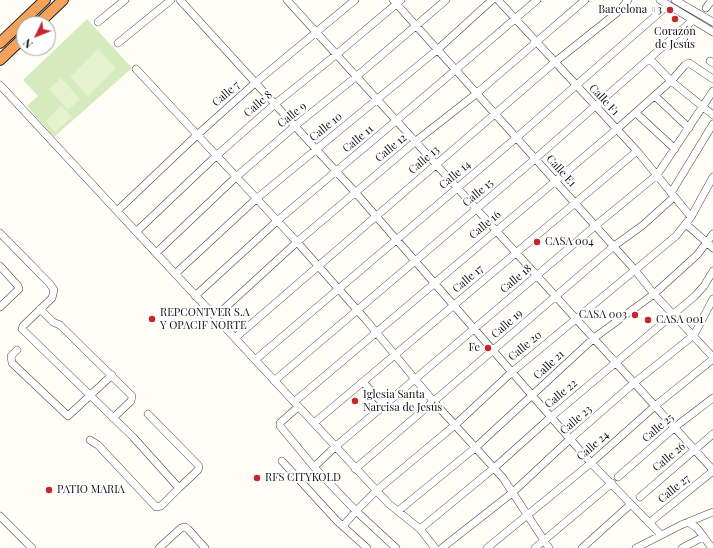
<!DOCTYPE html>
<meta charset="utf-8">
<style>
body{margin:0}
#map{position:relative;width:713px;height:548px;overflow:hidden;background:#fffdf5;font-family:"Playfair Display",serif}
canvas{display:block}
.north{position:absolute;left:16px;top:16px;width:40px;height:40px;box-sizing:border-box;background:#fff;border:1px solid #a0a0a0;border-radius:50%;rotate:227deg;font-size:11px;font-weight:700;line-height:16px;text-align:center;color:#111}
.north::after{content:'';display:block;margin:auto;width:14px;height:18px;background:#c4262e;clip-path:polygon(50% 0,100% 100%,50% 72%,0 100%)}
</style>
<div id="map">
<canvas width="713" height="548"></canvas>
<div class="north">N</div>
</div>
<script>
const g = document.querySelector('canvas').getContext('2d');
g.lineJoin = 'round';
function fillPath(path, color) { g.fillStyle = color; g.fill(path, 'evenodd'); }
function stroke(path, color, width, dash) { g.strokeStyle = color; g.lineWidth = width; g.lineCap = dash ? 'butt' : 'round'; g.setLineDash(dash || []); g.stroke(path); }
function label(font, color, halo, rows, align = 'center') {
  g.font = font + ' "Playfair Display",serif'; g.lineWidth = 4; g.setLineDash([]); g.textBaseline = 'middle'; g.strokeStyle = halo; g.fillStyle = color; for (const [text, x, y, turn = 0] of rows) {
    g.save(); g.translate(x, y); g.rotate((+turn || 0) * Math.PI / 180); g.textAlign = isNaN(turn) ? turn : align; if (halo) g.strokeText(text, 0, 0); g.fillText(text, 0, 0); g.restore();
  }
}
const green = new Path2D(`
 M87 19 132 68 54 137 27 106 38 96 23 80Z`);
const pitch = new Path2D(`
 M98 49 116 68 88 96 70 77Z
 M61 78 80 99 68 110 49 89Z
 M61 106 72 117 55 132 45 121Z`);
const minor = new Path2D(`
 M180 0 355 192 591 463 661 535
 M287 0 713 470
 M393 0 634 269 654 294 713 357
 M498 0 637 151 691 217
 M660 0 713 32
 M675 0 713 22
 M706 8 712 0
 M98 22 125 0
 M118 43 171 0
 M650 59 671 81 713 115
 M710 61 713 63
 M136 69 297 242 366 320 434 402 503 478 549 548
 M0 85 389 504 420 529 435 548
 M655 96 689 128
 M636 113 675 149
 M671 193 713 124
 M117 211 197 135 255 83 355 0
 M686 224 713 248
 M136 232 216 156 275 104 337 54 401 0
 M0 233 50 284 54 290 52 298 23 326 22 329 133 437 179 488 161 506 156 507 98 445 90 440
 M156 253 236 177 295 126 357 76 446 0
 M0 266 18 286 19 289 0 307
 M175 274 256 199 437 50 492 0
 M195 296 277 221 397 120 537 0
 M40 309 53 322 60 325 132 396 131 401 113 418
 M215 317 297 242 416 141 476 94 585 0
 M235 338 555 62 619 11 628 0
 M17 350 11 356 12 363 68 416 112 375
 M255 360 516 138 668 5
 M274 381 535 159 693 20
 M363 382 384 405
 M294 402 617 129 671 81 685 65 689 63 713 79
 M298 407 280 423V426L314 467 356 511 396 548
 M148 414 198 465 199 467 198 470 179 488
 M314 423 637 151
 M282 461 337 521 367 548
 M314 467 335 447 595 226 657 175 713 91
 M355 469 614 246 643 225 674 197
 M618 477 675 427 713 398
 M640 497 713 434
 M398 511 475 448 594 338 654 294 697 255 713 234
 M0 516 32 548
 M688 522 697 528 712 548
 M649 523 713 471
 M343 526 356 511 376 491 455 425 512 372 676 236 691 217 713 177
 M420 529 494 468 551 417 695 296 704 286 713 271
 M159 548 181 528 185 527 188 529 205 548
 M442 548 512 493 570 439 634 383 694 335 713 299
 M487 548 591 463 655 406 713 359
 M535 548 612 483
 M582 548 631 504
 M636 548 681 525 713 512
 M682 548 703 537`);
const highway = new Path2D(`
 M38 24 63 0
 M0 43 45 0
 M0 60 24 37`);
const markers = [
 [670,10,4,"#c4262e"],
 [675,19,4,"#c4262e"],
 [537,242,4,"#c4262e"],
 [635,315,4,"#c4262e"],
 [152,319,4,"#c4262e"],
 [648,320,4,"#c4262e"],
 [488,348,4,"#c4262e"],
 [355,401,4,"#c4262e"],
 [257,478,4,"#c4262e"],
 [49,490,4,"#c4262e"]
];
const poiNames = [
 ["Barcelona #3",662,10,"right"],
 ["Corazón",675,32,"center"],
 ["de Jesús",675,45,"center"],
 ["CASA 004",545,242],
 ["REPCONTVER S.A",160,313],
 ["Y OPACIF NORTE",160,326],
 ["CASA 003",627,315,"right"],
 ["CASA 001",656,320],
 ["Fe",480,348,"right"],
 ["Iglesia Santa",363,395],
 ["Narcisa de Jesús",363,408],
 ["RFS CITYKOLD",265,478],
 ["PATIO MARIA",57,490]
];
const streetNames = [
 ["Calle 7",226,94,-41],
 ["Calle F1",604,100,47],
 ["Calle 8",258,104,-41],
 ["Calle 9",292,115,-39],
 ["Calle 10",326,127,-39],
 ["Calle 11",358,139,-40],
 ["Calle 12",391,148,-40],
 ["Calle 13",424,160,-41],
 ["Calle E1",561,171,48],
 ["Calle 14",455,175,-40],
 ["Calle 15",478,193,-40],
 ["Calle 16",485,225,-40],
 ["Calle 17",468,279,-40],
 ["Calle 18",516,279,-40],
 ["Calle 19",507,324,-41],
 ["Calle 20",525,346,-40],
 ["Calle 21",549,365,-43],
 ["Calle 22",561,394,-40],
 ["Calle 23",576,420,-41],
 ["Calle 25",658,428,-40],
 ["Calle 24",593,446,-41],
 ["Calle 26",669,457,-40],
 ["Calle 27",674,489,-39]
];
fillPath(green, '#d5ebbd');
fillPath(pitch, '#e6f2cf');
stroke(minor, '#444', 8);
stroke(highway, '#222', 12);
stroke(minor, '#fff', 7);
stroke(highway, '#f5a25d', 10);
for (const [x, y, r, color] of markers) { const dot = new Path2D(); dot.arc(x, y, r, 0, 2 * Math.PI); g.fillStyle = color; g.fill(dot); stroke(dot, '#fff', 1.5); }
label('11px', '#111', '#fff', poiNames, 'left');
label('11px', '#111', '#fff', streetNames);
</script>
